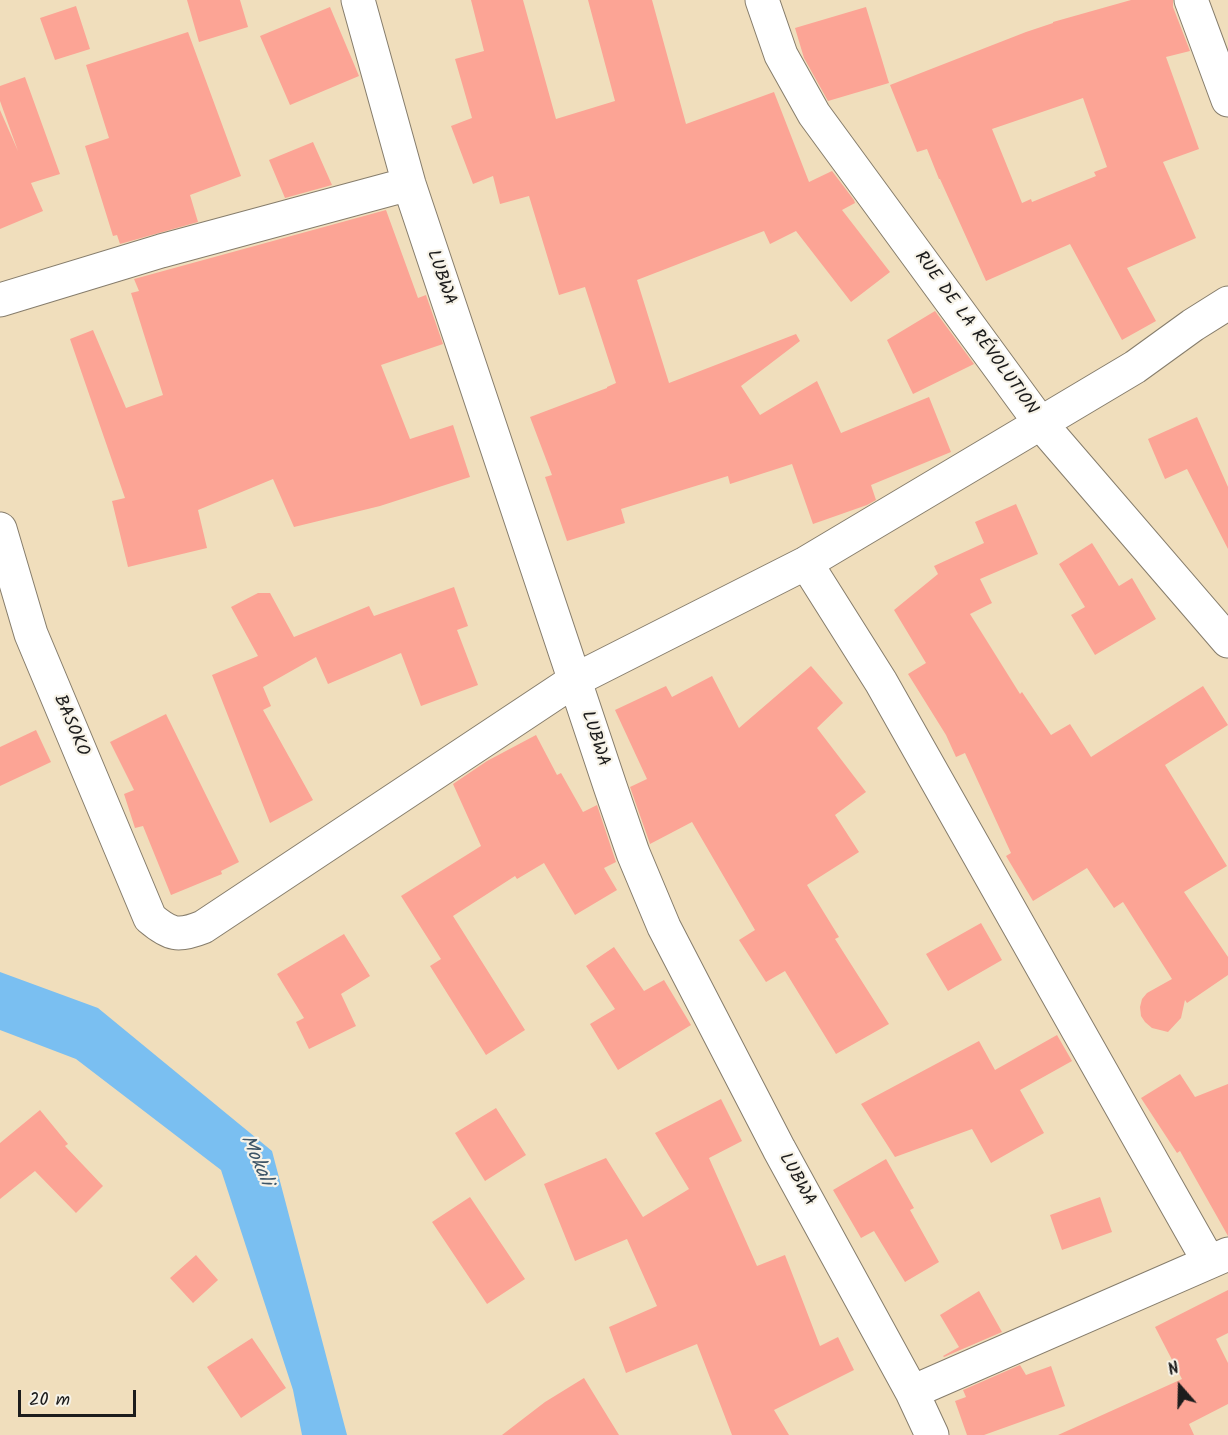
<!DOCTYPE html>
<meta charset="utf-8">
<style>
body{margin:0}
#map{position:relative;width:1228px;height:1435px;overflow:hidden;background:#f0debc;font-family:Kalam,sans-serif}
canvas{display:block}
.north{position:absolute;left:1150px;top:1357px;width:60px;height:60px;-webkit-text-stroke:4px #f7f3e8;paint-order:stroke;rotate:340deg;font-size:16px;font-weight:700;line-height:24px;text-align:center;color:#1c1c1c}
.north::after{content:'';display:block;margin:auto;width:21px;height:27px;background:#1c1c1c;clip-path:polygon(50% 0,100% 100%,50% 72%,0 100%)}
.scale{position:absolute;left:18px;top:1390px;width:118px;height:27px;box-sizing:border-box;border:3px solid #1c1c1c;border-top:0;padding-left:8px;font-size:18px;line-height:21px;white-space:nowrap;color:#1c1c1c;-webkit-text-stroke:4px #f7f3e8;paint-order:stroke}
</style>
<div id="map">
<canvas width="1228" height="1435"></canvas>
<div class="north">N</div>
<div class="scale">20 m</div>
</div>
<script>
const g = document.querySelector('canvas').getContext('2d');
g.lineJoin = 'round';
function fillPath(path, color) { g.fillStyle = color; g.fill(path, 'evenodd'); }
function stroke(path, color, width, dash) { g.strokeStyle = color; g.lineWidth = width; g.lineCap = dash ? 'butt' : 'round'; g.setLineDash(dash || []); g.stroke(path); }
function label(font, color, halo, rows, align = 'center') {
  g.font = font + ' Kalam,sans-serif'; g.lineWidth = 4.5; g.setLineDash([]); g.textBaseline = 'middle'; g.strokeStyle = halo; g.fillStyle = color; for (const [text, x, y, turn = 0] of rows) {
    g.save(); g.translate(x, y); g.rotate((+turn || 0) * Math.PI / 180); g.textAlign = isNaN(turn) ? turn : align; if (halo) g.strokeText(text, 0, 0); g.fillText(text, 0, 0); g.restore();
  }
}
const water = new Path2D(`
 M0 972 98 1008 272 1151 347 1435H302L293 1390 221 1170 76 1059 0 1030Z`);
const building = new Path2D(`
 M187 0H240L248 27 199 42Z
 M471 0H523L556 119 615 101 588 0H652L686 124 774 92 809 182 832 171 854 200 855 203 842 210 890 272 851 302 796 231 770 244 764 231 637 280 669 383 796 334 800 341 741 386 760 415 817 381 841 433 929 397 951 452 871 485 876 500 867 505 813 524 792 464 730 484 728 476 621 509 625 523 567 541 545 477 552 475 530 417 607 388V387L616 383 585 287 559 295 529 196 500 204 493 176 473 184 451 126 472 118 455 59 484 51Z
 M1131 0H1173V7L1190 51 1166 57 1199 149 1163 162 1196 238 1127 268 1156 321 1122 340 1070 244 986 281 940 179H939L927 149 917 152 890 85 1026 32 1053 23V22ZM1083 98 1107 167 1094 172 1096 176 1032 202 1031 199 1022 203 992 129Z
 M76 6 90 49 55 60 40 18Z
 M330 7 359 76 290 105 260 36Z
 M866 7 889 83 828 101 804 58 795 28Z
 M188 32 241 176 190 195 198 222 120 244 117 235 113 236 85 146 109 138 86 65Z
 M25 77 60 174 31 183 43 211 0 229V110L18 151 0 101V86Z
 M313 142 332 185 285 198 269 160Z
 M386 210 418 298 426 295 443 344 381 365 410 439 453 425 470 477 380 506 294 527 273 479 198 510 207 548 128 567 112 501 125 498 70 339 93 330 126 408 163 395 131 293 139 291 134 279Z
 M935 311 974 364 913 394 887 340Z
 M1197 417 1228 487V549L1187 469 1165 479 1148 439Z
 M1016 504 1038 554 980 579 992 603 970 614 1020 694 1022 692 1051 735 1070 724 1091 757 1203 686 1228 725 1165 765 1227 866 1184 892 1228 957V975L1187 1003 1185 1000 1181 1018 1168 1032 1152 1028 1145 1022 1141 1016 1140 1007 1142 999 1147 993 1172 979 1123 902 1114 908 1087 868 1033 901 1006 856 1011 853 965 753 956 757 946 735 908 674 926 663 894 610 938 574 934 566 984 543 975 522Z
 M1092 543 1119 586 1132 578 1156 619 1095 655 1071 615 1085 607 1059 564Z
 M454 587 468 626 457 630 478 685 421 706 401 653 328 684 316 657 263 687 271 706 263 710 313 800 270 823 212 675 258 656 231 607 258 593H270L294 637 369 606 374 616Z
 M811 666 843 703 817 728 866 792 835 815 859 852 807 885 839 937 835 939 889 1024 836 1054 785 971 766 982 739 940 755 930 692 822 650 844 630 787 647 779 615 710 666 686 672 697 712 676 739 728Z
 M166 714 239 862 221 871 222 874 171 895 143 826 135 828 124 794 134 790 110 742Z
 M36 730 51 762 0 786V747Z
 M536 735 557 775 561 773 583 812 597 805 616 862 604 868 617 890 575 915 544 863 517 879 515 876 453 916 525 1030 486 1055 430 966 441 959 401 896 481 846 453 784 487 761Z
 M981 923 1002 960 948 991 926 954Z
 M344 934 370 976 341 994 356 1026 309 1049 296 1022 304 1018 277 974Z
 M614 947 644 991 664 980 691 1025 618 1070 590 1024 615 1009 586 966Z
 M1057 1035 1072 1061 1020 1090 1044 1133 991 1163 972 1129 895 1157 861 1104 979 1041 995 1070Z
 M1180 1074 1195 1097 1228 1084V1236L1180 1151 1177 1153 1141 1098Z
 M721 1099 742 1141 709 1158 757 1266 785 1255 820 1346 838 1337 854 1370 774 1410 789 1435H732L697 1344 626 1373 609 1327 657 1306 627 1239 575 1261 544 1184 606 1158 643 1217 689 1189 655 1133Z
 M496 1108 526 1155 485 1181 455 1133Z
 M40 1110 68 1144 65 1146 103 1186 76 1213 35 1171 0 1199V1143Z
 M886 1159 914 1208 910 1210 939 1262 905 1282 874 1231 861 1238 833 1190Z
 M470 1197 525 1279 487 1304 432 1222Z
 M1100 1197 1112 1232 1062 1250 1050 1215Z
 M196 1255 218 1280 193 1303 170 1278Z
 M1228 1290V1333L1216 1339 1228 1363V1404L1189 1424 1194 1435H1058L1182 1379 1155 1327Z
 M979 1291 1002 1332 944 1357 943 1356 959 1347 940 1315Z
 M252 1338 286 1388 241 1418 207 1367Z
 M1020 1365 1026 1375 1051 1366 1065 1406 984 1435H967L955 1401 966 1397 963 1390Z
 M584 1378 619 1435H502L545 1402Z`);
const minor = new Path2D(`
 M358 0 409 184 610 786 633 853 664 927 779 1149 912 1392 932 1435
 M762 0 781 55 814 114 1041 424 1228 641
 M1191 0 1228 100
 M0 300 161 251 409 184
 M0 529 31 634 150 918C170 935 178 937 203 927L575 680 806 563 1135 367 1193 325 1228 303
 M806 563 881 682 1209 1262
 M912 1392 1228 1254`);
const streetNames = [
 ["LUBWA",440,278,71],
 ["RUE DE LA RÉVOLUTION",975,334,54],
 ["BASOKO",70,726,67],
 ["LUBWA",594,739,72],
 ["LUBWA",796,1180,61]
];
const waterNames = [
 ["Mokali",255,1161,66]
];
fillPath(water, '#7abff1');
fillPath(building, '#fca495');
stroke(minor, '#867d6c', 35);
stroke(minor, '#fff', 33);
label('18px', '#1c1c1c', '#f7f3e8', streetNames);
label('italic 20px', '#3d5567', '#f7f3e8', waterNames);
</script>
